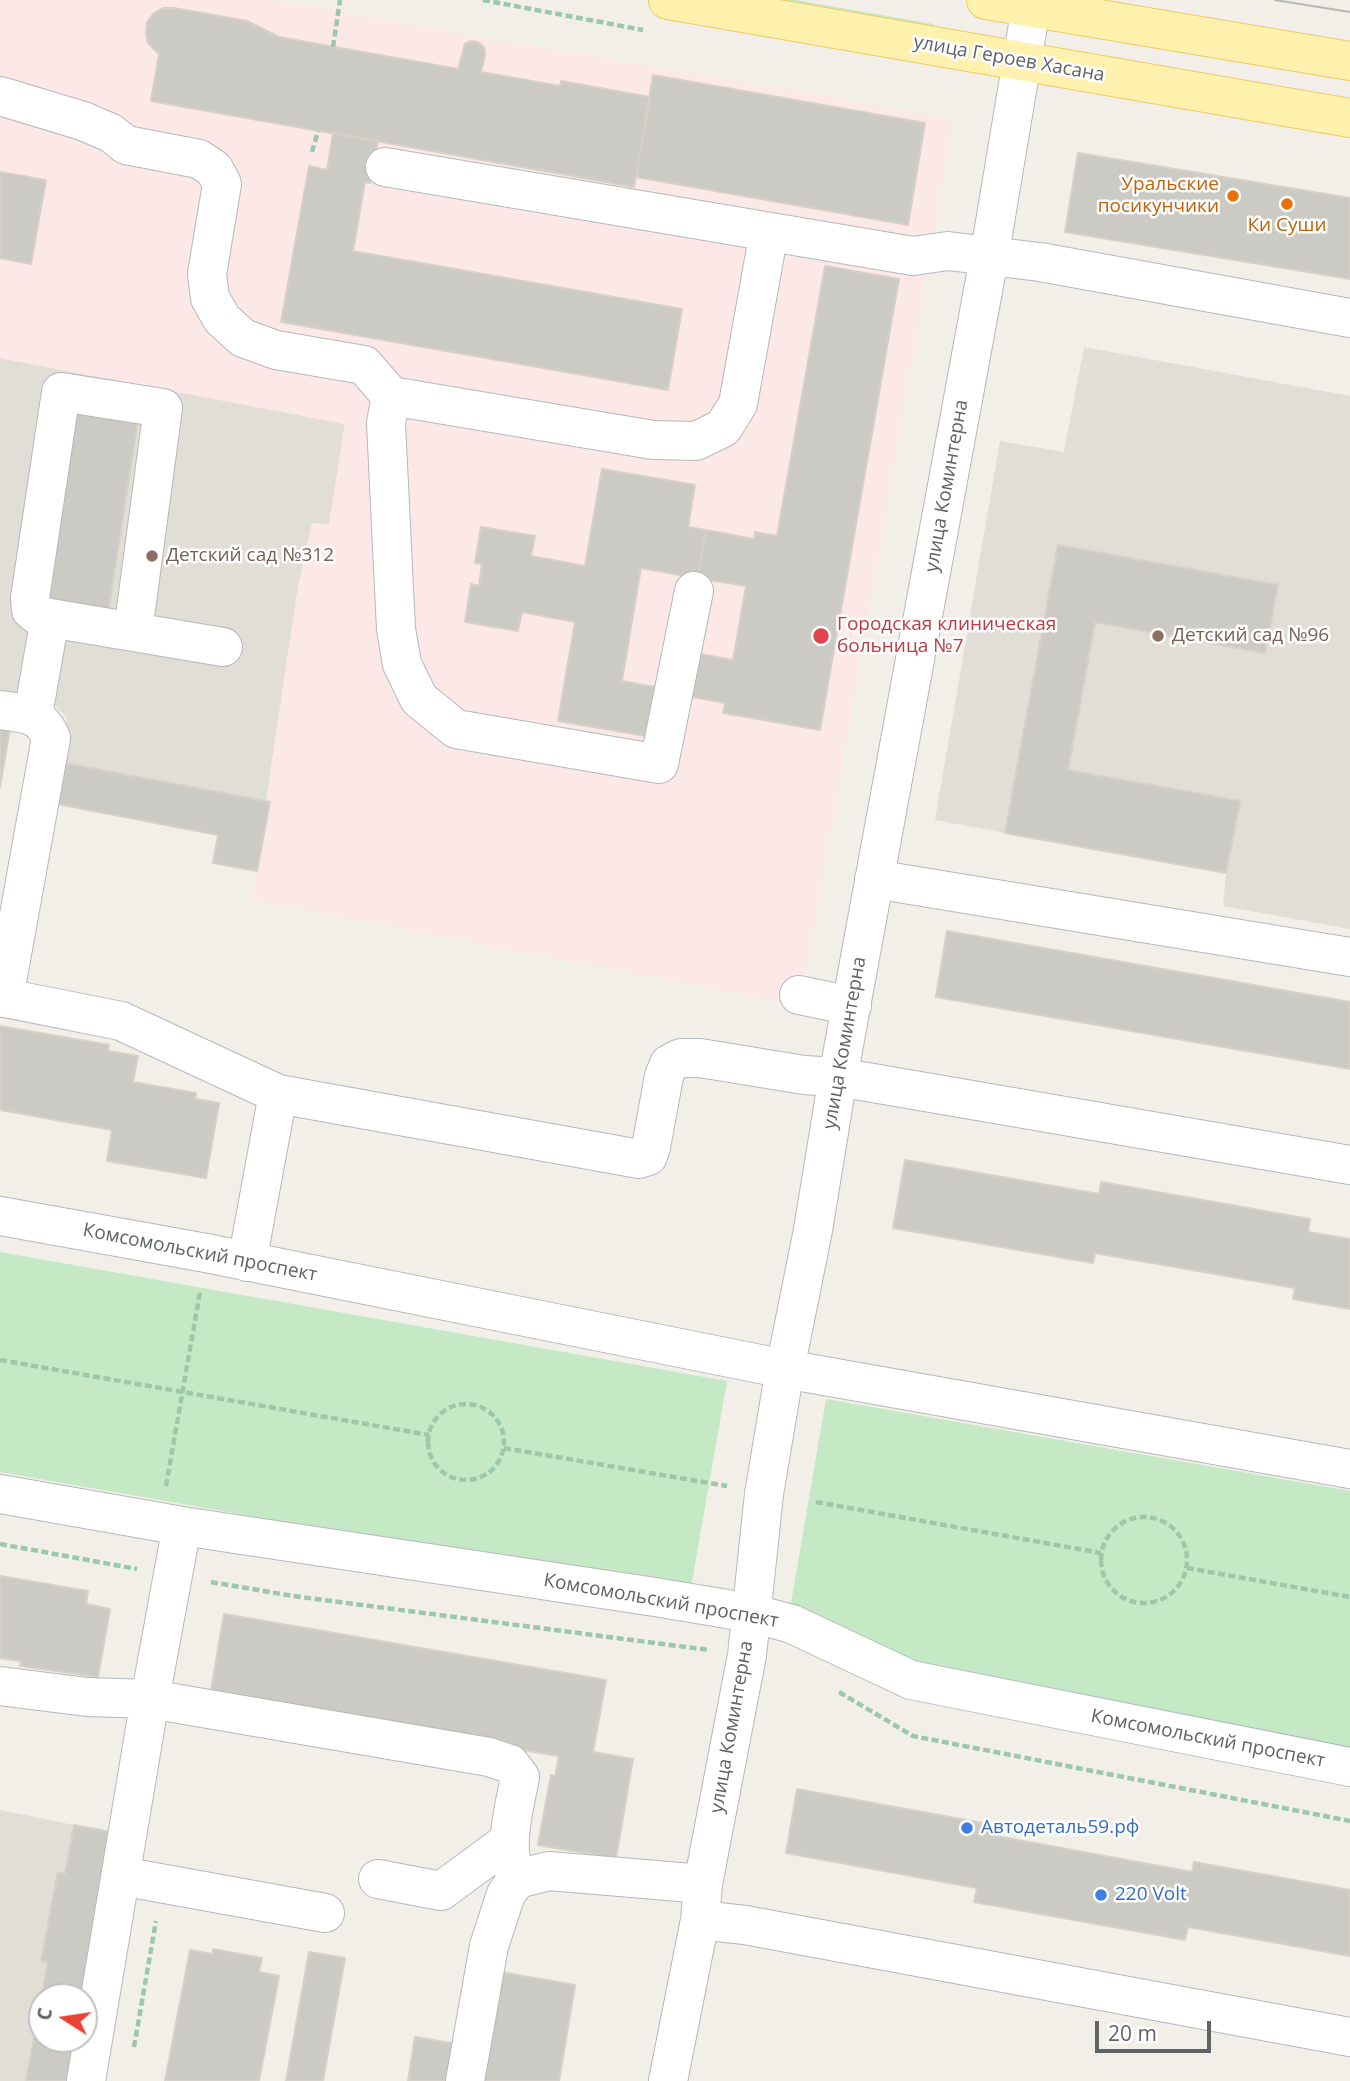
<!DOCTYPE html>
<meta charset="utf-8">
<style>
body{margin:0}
#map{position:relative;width:1350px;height:2081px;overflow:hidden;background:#f1efe8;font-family:"Open Sans",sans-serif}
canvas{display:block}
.north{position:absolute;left:28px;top:1983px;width:70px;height:70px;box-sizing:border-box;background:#fff;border:2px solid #bfc1c3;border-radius:50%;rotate:282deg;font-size:19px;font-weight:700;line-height:28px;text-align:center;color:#5f6368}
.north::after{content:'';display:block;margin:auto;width:24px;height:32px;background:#ea4335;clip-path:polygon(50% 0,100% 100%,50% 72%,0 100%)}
.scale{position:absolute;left:1095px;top:2021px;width:116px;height:32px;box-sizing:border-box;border:4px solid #5f6368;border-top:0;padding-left:9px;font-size:21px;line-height:24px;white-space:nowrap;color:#5f6368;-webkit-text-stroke:5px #fff;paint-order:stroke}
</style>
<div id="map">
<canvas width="1350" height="2081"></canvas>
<div class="north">С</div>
<div class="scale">20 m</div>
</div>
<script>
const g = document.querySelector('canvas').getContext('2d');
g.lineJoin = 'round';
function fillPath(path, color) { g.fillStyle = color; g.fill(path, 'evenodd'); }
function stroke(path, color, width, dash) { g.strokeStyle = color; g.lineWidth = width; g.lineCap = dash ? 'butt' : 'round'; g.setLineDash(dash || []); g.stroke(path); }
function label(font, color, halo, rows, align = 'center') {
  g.font = font + ' "Open Sans",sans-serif'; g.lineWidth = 5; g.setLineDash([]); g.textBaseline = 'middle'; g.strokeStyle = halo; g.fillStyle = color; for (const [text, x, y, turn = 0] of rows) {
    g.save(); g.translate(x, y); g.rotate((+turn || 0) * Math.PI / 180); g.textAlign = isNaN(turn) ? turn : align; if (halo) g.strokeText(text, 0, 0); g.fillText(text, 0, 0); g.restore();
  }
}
const education = new Path2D(`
 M1084 347 1350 396V929L1223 906 1226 873 935 820 1000 441 1064 452Z
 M0 358 345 424 329 525 312 523 298 587 266 801 59 762 67 718 55 705 0 695Z
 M0 1810 74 1825 65 1874 58 1873 41 1960 48 1962 26 2081H0Z`);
const medical = new Path2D(`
 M0 0H267L948 118 953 123 805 982 797 1005 251 899 270 802 266 801 298 587 312 523 329 524 345 424 0 358Z`);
const green = new Path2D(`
 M737 0H796L933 24 932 34Z
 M0 1252 727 1381 690 1593 0 1472Z
 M826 1399 1350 1491V1752L963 1681 789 1615Z`);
const building = new Path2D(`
 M163 8H174L247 21 279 37 458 69 465 44 471 41 478 42 484 47 485 55 481 72 560 86 561 81 650 97 634 187 151 101 159 54 148 43 146 33 147 22 154 13Z
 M653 75 925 123 908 225 636 177Z
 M333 133 378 141 370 183 365 182 353 251 682 309 668 390 281 322 309 166 327 170Z
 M1078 153 1350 198V279L1065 232Z
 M0 172 46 180 31 264 0 258Z
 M825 266 899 279 820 730 723 713 725 703 687 696 694 653 733 660 746 586 697 578 706 530 754 539 755 532 777 536Z
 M73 403 139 414 108 613 41 602Z
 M602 469 695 485 688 527 706 530 697 578 641 568 622 681 655 687 646 736 558 721 575 622 522 612 518 631 465 622 471 584 479 586 482 564 475 563 481 527 535 536 531 556 585 566Z
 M1058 545 1278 585 1265 653 1095 622 1068 770 1240 801 1226 873 1005 833Z
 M0 727 10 728 0 787Z
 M59 762 270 802 257 871 213 863 218 835 52 803Z
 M947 931 1350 1002V1069L936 997Z
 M0 1026 109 1045 108 1051 138 1056 133 1082 196 1093 195 1099 219 1103 206 1178 107 1161 112 1130 0 1110Z
 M905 1160 1099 1194 1101 1182 1310 1219 1308 1232 1350 1239V1309L1293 1299 1295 1288 1095 1253 1093 1263 893 1228Z
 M0 1576 88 1591 86 1604 110 1609 98 1677 20 1666 21 1661 0 1658Z
 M224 1614 606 1680 593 1752 633 1759 616 1858 538 1845 551 1775 555 1776 559 1756 511 1748 512 1743 471 1736 210 1696Z
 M797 1789 993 1825 991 1835 1192 1872 1194 1862 1350 1890V1956L1188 1927 1185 1940 974 1902 977 1888 786 1853Z
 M74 1825 116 1833 84 1997H42V2039H77L69 2081H26L48 1962 41 1961 58 1872 65 1874Z
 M213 1949 262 1958 259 1972 279 1976 259 2081H165L190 1950 213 1954Z
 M309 1952 345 1958 323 2081H286Z
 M500 1972 575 1985 559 2081H482Z
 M415 2037 457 2044 450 2081H408Z`);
const path = new Path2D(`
 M483 0 643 30
 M333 47 340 0
 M312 152 318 131
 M0 1360 429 1435
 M428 1442a38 38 0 1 1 76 0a38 38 0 1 1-76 0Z
 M504 1448 727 1486
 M166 1486 200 1292
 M816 1502 1101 1553
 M1101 1560a43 43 0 1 1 86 0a43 43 0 1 1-86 0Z
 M0 1544 137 1569
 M1187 1568 1350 1597
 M211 1582 293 1596 709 1650
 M839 1692 913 1736 1350 1821
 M134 2047 156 1921`);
const minor = new Path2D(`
 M0 96 83 121 111 133 126 145 199 159 214 169 222 184 207 274 210 298 222 319 243 338 276 350 364 365 391 396 653 440 696 441 723 428 738 404 769 232
 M385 167 913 256 948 251 1040 262 1350 318
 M391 396 386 423 396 629 402 664 419 699 456 729 659 764 694 591
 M50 618 223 647
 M0 710C25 714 40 712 51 738L4 998
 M33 715 50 618 37 615 31 610 30 598 61 392 163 408 133 631
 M874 879 1350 957
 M799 995 852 1006
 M0 997 121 1021 278 1094 639 1159 648 1156 651 1147 664 1076 669 1064 681 1058H700L804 1075 838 1077 1350 1165
 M0 1216 206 1253 785 1369 1350 1469
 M247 1262 278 1094
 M0 1494 182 1526 655 1597 751 1613 792 1624 911 1680 1350 1767
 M0 1686 87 1697 150 1699 489 1757 510 1764 520 1777C514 1810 502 1848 517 1879
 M121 1876 325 1913
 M378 1879 441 1891 509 1841
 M700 1920 745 1925 1350 2037
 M86 2081 150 1699 182 1526
 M465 2081 489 1946 506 1894 517 1879 549 1871 703 1884
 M668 2081 700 1920 703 1884 747 1655 764 1494 785 1369 813 1230 838 1077 989 258 1031 7`);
const major = new Path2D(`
 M668 0 1350 118
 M986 0 1350 61`);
const tram = new Path2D(`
 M1275 0 1350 12`);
const markers = [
 [1233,196,7,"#e8710a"],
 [1287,204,7,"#e8710a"],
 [152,556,7,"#8d6e63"],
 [821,636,9,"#e0444e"],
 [1158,636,7,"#8d6e63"],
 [967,1828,7,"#3f7fe0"],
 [1101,1895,7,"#3f7fe0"]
];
const streetNames = [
 ["улица Героев Хасана",1009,59,10],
 ["улица Коминтерна",947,486,-80],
 ["улица Коминтерна",845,1043,-80],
 ["Комсомольский проспект",200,1253,11],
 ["Комсомольский проспект",661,1601,10],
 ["улица Коминтерна",732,1727,-80],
 ["Комсомольский проспект",1208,1739,11]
];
const foodNames = [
 ["Уральские",1219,185],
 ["посикунчики",1219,207],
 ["Ки Суши",1287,226,"center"]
];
const educationNames = [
 ["Детский сад №312",166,556],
 ["Детский сад №96",1172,636]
];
const healthNames = [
 ["Городская клиническая",837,625],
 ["больница №7",837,647]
];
const shopNames = [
 ["Автодеталь59.рф",981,1828],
 ["220 Volt",1115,1895]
];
fillPath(education, '#e1ded6');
fillPath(medical, '#fce8e6');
fillPath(green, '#c5e8c5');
fillPath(building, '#cccac5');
stroke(building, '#d6d1c6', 2);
stroke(minor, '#b5b8bc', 40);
stroke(major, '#f2c960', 40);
stroke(path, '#9cc7a9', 4.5, [7, 3.5]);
stroke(minor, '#fff', 38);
stroke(major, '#fff2af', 38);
stroke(tram, '#b6b7b8', 2);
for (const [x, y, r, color] of markers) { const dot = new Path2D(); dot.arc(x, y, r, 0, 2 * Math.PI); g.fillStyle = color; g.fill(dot); stroke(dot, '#fff', 2.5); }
label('19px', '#5f6368', '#fff', streetNames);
label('19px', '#c56008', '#fff', foodNames, 'right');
label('19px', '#785e54', '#fff', educationNames, 'left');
label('19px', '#be3a42', '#fff', healthNames, 'left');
label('19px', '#366cbe', '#fff', shopNames, 'left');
</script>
